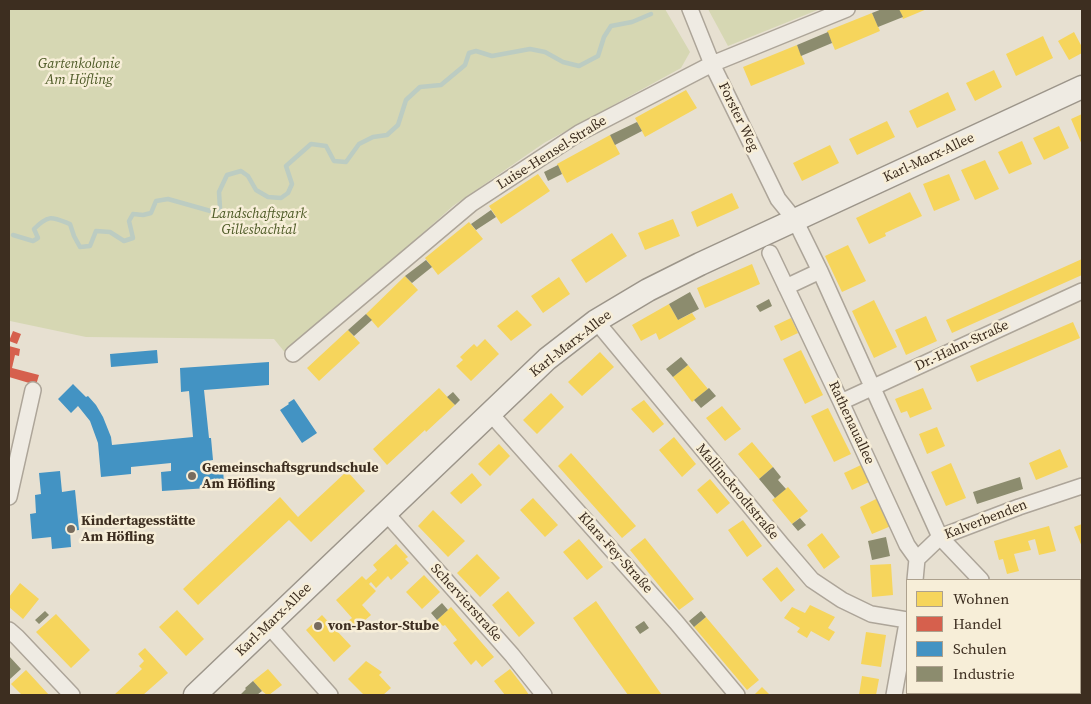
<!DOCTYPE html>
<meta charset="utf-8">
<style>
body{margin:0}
#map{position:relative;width:1091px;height:704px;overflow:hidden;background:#e7e0d1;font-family:"Source Serif 4",serif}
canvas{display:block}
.frame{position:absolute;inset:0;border:10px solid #3d2e20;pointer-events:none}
.legend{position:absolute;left:906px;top:579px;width:175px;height:115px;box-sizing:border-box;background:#f7eed8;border:1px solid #ada18e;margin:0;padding:6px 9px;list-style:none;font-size:15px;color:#3d2e20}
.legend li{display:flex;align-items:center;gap:10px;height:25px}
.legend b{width:25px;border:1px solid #ada18e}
</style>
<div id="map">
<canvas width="1091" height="704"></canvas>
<div class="frame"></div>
<ul class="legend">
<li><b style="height:14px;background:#f6d55c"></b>Wohnen</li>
<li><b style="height:14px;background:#d6604d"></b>Handel</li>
<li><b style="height:14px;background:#4393c3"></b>Schulen</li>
<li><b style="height:14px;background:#8c8c6e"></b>Industrie</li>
</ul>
</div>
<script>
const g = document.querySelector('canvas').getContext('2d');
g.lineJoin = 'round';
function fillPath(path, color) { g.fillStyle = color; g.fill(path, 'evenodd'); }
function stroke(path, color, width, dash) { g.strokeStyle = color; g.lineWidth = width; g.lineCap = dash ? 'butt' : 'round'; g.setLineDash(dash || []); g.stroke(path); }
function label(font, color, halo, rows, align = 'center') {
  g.font = font + ' "Source Serif 4",serif'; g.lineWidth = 5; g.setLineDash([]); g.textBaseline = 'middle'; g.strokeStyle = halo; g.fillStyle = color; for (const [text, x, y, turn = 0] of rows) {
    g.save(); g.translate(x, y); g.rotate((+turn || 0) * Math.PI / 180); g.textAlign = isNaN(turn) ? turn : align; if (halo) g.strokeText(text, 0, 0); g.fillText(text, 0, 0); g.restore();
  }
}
const green = new Path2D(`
 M9 9H665L690 52 681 68 544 143 453 206 287 355 274 339 86 337 10 321 9 323Z
 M708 9H820L728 46Z`);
const homes = new Path2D(`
 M899 9H927L903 19Z
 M872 13 880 31 835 50 827 31Z
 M1074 32 1082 47V53L1069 60 1058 41Z
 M1043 36 1053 58 1016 76 1006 54Z
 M797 45 805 64 751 86 743 67Z
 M994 70 1002 87 975 101 966 83Z
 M686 90 697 108 645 137 635 118Z
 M948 92 956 110 917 128 909 111Z
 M1082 114V145L1071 119Z
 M887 121 895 137 857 155 849 139Z
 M1059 126 1069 148 1044 160 1033 138Z
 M610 135 620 154 567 183 557 164Z
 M1022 141 1032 164 1009 174 998 152Z
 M830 145 839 163 802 181 793 163Z
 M985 160 999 189 975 200 961 170Z
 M538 174 550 191 501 224 489 206Z
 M949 174 960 200 934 211 923 184Z
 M910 192 922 216 885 233 886 236 869 244 856 218Z
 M732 193 739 208 697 227 691 212Z
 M673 219 680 236 645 250 638 233Z
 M469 222 483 239 438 275 425 258Z
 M612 233 627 256 586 283 571 260Z
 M848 245 866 281 842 292 825 256Z
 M1082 259V275L952 333 946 320Z
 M752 264 760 284 705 308 697 288Z
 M405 276 418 290 378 328 366 314Z
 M559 277 570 294 543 313 531 296Z
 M874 300 897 347 874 358 852 311Z
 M669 304 678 320 692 313 696 319 659 340 656 333 641 341 632 325Z
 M517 310 532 325 511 341 497 326Z
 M926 316 937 341 906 355 895 330Z
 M791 318 798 333 781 341 774 326Z
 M1073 322 1080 338 977 382 970 366Z
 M348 330 360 343 319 381 307 368Z
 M485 339 499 354 471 381 456 366 463 360 460 357 474 344 477 347Z
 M801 350 823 395 805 404 783 359Z
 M600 352 614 367 582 396 568 382Z
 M688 365 708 389 692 402 673 377Z
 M439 388 455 405 426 432 425 430 387 465 373 449Z
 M923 388 932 409 910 418 907 411 901 413 895 399Z
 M551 393 564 407 537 434 523 420Z
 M644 400 664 424 653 433 631 409Z
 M722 406 741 429 725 441 706 418Z
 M828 408 851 454 834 462 811 416Z
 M937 427 945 446 927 454 919 434Z
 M674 437 696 464 682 477 659 450Z
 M752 442 773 467 759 479 738 454Z
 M499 444 510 456 490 476 478 464Z
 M1060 449 1068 467 1036 480 1029 463Z
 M571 453 636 526 622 538 558 466Z
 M951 463 966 498 946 506 931 472Z
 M861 465 869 482 852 490 844 473Z
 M347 471 365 491 311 542 289 520 198 605 183 589 280 497 298 517Z
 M472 473 482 485 461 504 450 493Z
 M710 479 730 503 717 514 697 490Z
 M788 487 808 511 792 524 772 500Z
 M533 498 558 525 545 537 520 510Z
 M878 498 891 526 872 534 860 507Z
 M433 510 465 541 448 557 418 526Z
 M743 520 762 546 747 557 728 530Z
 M1082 524V547L1074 527Z
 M1049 526 1056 551 1039 555 1035 539 1028 541 1031 550 1014 554 1019 571 1007 574 1003 559 999 560 994 541Z
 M822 533 840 557 824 569 807 545Z
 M645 538 694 599 679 610 630 550Z
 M579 539 603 567 587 580 563 552Z
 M396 544 408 557 405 559 409 563 391 580 388 576 376 588 371 582 369 584 376 591 362 605 371 615 351 632 344 624 352 618 336 600 362 576 366 580 377 570 373 565Z
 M477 554 500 578 480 597 457 573Z
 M891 564 893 595 872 597 870 565Z
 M777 567 795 590 781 602 762 579Z
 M424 575 440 592 422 609 406 592Z
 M20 583 39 599 23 619 9 607V597Z
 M508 591 535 623 519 637 492 605Z
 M596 601 659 691 662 695H628L573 618Z
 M810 605 835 617 828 628 835 632 829 641 811 631 807 638 797 632 800 628 784 618 792 607 805 613Z
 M451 607 494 657 482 667 476 660 471 665 453 643 457 640 445 625 443 626 437 620Z
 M177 610 204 639 186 656 159 627Z
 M56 614 90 650 71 668 36 632Z
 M322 615 351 646 334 662 306 630Z
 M706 617 759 680 747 690 694 627Z
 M866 632 886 635 881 667 861 664Z
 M145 648 168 673 143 695H114L142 669 139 666 144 661 138 654Z
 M366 661 382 672 379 675 391 688 383 695H364L348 679Z
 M268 669 282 685 269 695H267L262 691 253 681Z
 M510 669 523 686 529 695H505L494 681Z
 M26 670 38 683 49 695H22L11 684Z
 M862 676 879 679 876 695H859Z
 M762 687 770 695H754Z`);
const shops = new Path2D(`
 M13 331 21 334 17 344 9 341Z
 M9 346 20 349 19 356 15 355 12 368 39 375 36 385 9 377Z`);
const schools = new Path2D(`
 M157 350 158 363 111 367 110 354Z
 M269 362V385L204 390 209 438H211L213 460 206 461V468L223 466 224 487 162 491 161 472 171 471V463L131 467V474L101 477 98 443 90 421 78 406 71 413 58 399 73 384 86 397 88 396 96 405 103 417 111 437 112 445 193 437 189 391 181 392 180 368Z
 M294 399 317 433 302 443 280 410 289 404 288 403Z
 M60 471 62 492 75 490 79 530 70 531 71 547 52 549 51 537 32 539 30 514 36 513 35 495 41 494 39 473Z
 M919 693H948V695H918Z
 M955 693H991L990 695H964L955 694Z`);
const industry = new Path2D(`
 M882 9H899L903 17 878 27 872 13Z
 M828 32 832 43 801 56 797 45Z
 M637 122 642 131 615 145 610 135Z
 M558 165 562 174 548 181 544 172Z
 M491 210 496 217 476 230 471 224Z
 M426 260 432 267 412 283 405 276Z
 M690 292 699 309 678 320 669 304Z
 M769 299 772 306 760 312 756 306Z
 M366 314 372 320 354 336 348 330Z
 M681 357 688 365 673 377 666 369Z
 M709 388 716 396 701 408 694 400Z
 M453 392 460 400 455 405 447 397Z
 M773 467 781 477 778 480 786 489 775 498 759 479Z
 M1020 477 1023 489 977 504 973 492Z
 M800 518 806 525 798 531 792 524Z
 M886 537 890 556 872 560 868 541Z
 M442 603 448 610 437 620 431 613Z
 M45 611 49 615 39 624 35 620Z
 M701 611 706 617 694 627 689 621Z
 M644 621 649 628 640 634 635 627Z
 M9 656 21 669 9 680Z
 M253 681 262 691 257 695H240L246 689 245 688Z`);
const stream = new Path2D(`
 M13 235 33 241 38 238 34 229C49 214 52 217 70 224L74 236 80 247 90 246 96 231 110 232 124 241 133 238 129 221 133 214 143 215 151 213 156 201 168 199 214 212 220 208 219 192 227 175 241 171 248 176 256 190 268 197 281 198 288 193 292 184 286 166 311 144 326 146 334 161 346 162 359 144 373 137 387 135 398 125 406 100 420 87 441 85 465 65 469 53 476 51 492 56 530 49 545 52 563 62 579 66 598 56 604 37 611 26 632 22 651 14`);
const street = new Path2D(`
 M690 9 712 64 778 199 795 220 820 271 940 537 981 580
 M770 253 841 402 907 545 917 559
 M786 287 820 271
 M596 321 782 545 812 580 842 600 871 614 907 620
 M293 354 471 204 579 133 712 64 847 9
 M841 402 1082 291
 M490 413 676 622 737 695
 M9 497 33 390
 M386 513 512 655 544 695
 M915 580 917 559 940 537 1019 507 1082 486
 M268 625 330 695
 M9 630 17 637 72 695
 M1080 648 1082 649
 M894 695 907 623`);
const secondary = new Path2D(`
 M195 695 547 359 596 321 648 290 700 264 1082 87`);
const markers = [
 [192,476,5,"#786c5e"],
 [71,529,5,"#786c5e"],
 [318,626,5,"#786c5e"]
];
const parkNames = [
 ["Gartenkolonie",79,64],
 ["Am Höfling",79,80],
 ["Landschaftspark",259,214],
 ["Gillesbachtal",259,230]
];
const streetNames = [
 ["Forster Weg",738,117,64],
 ["Luise-Hensel-Straße",552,153,-32],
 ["Karl-Marx-Allee",929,158,-25],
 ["Karl-Marx-Allee",571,344,-38],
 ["Dr.-Hahn-Straße",962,346,-25],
 ["Rathenauallee",851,423,65],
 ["Mallinckrodtstraße",737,492,50],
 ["Kalverbenden",986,520,-21],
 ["Klara-Fey-Straße",615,553,48],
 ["Schervierstraße",466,603,48],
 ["Karl-Marx-Allee",274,620,-44]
];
const poiNames = [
 ["Gemeinschaftsgrundschule",202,468],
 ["Am Höfling",202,484],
 ["Kindertagesstätte",81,521],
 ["Am Höfling",81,537],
 ["von-Pastor-Stube",328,626]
];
fillPath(green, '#d6d7b3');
fillPath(homes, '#f6d55c');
fillPath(shops, '#d6604d');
fillPath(schools, '#4393c3');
fillPath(industry, '#8c8c6e');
stroke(stream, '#bcccc2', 4.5);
stroke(street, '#ada599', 18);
stroke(secondary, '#9c958a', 25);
stroke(street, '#efebe3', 15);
stroke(secondary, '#efebe3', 22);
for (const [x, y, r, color] of markers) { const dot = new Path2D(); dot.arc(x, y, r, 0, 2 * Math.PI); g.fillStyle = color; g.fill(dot); stroke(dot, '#f7eed8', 2); }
label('italic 14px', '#4d5a26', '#f7eed8', parkNames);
label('14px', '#3d2e20', '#f7eed8', streetNames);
label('bold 14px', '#3d2e20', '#f7eed8', poiNames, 'left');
</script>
